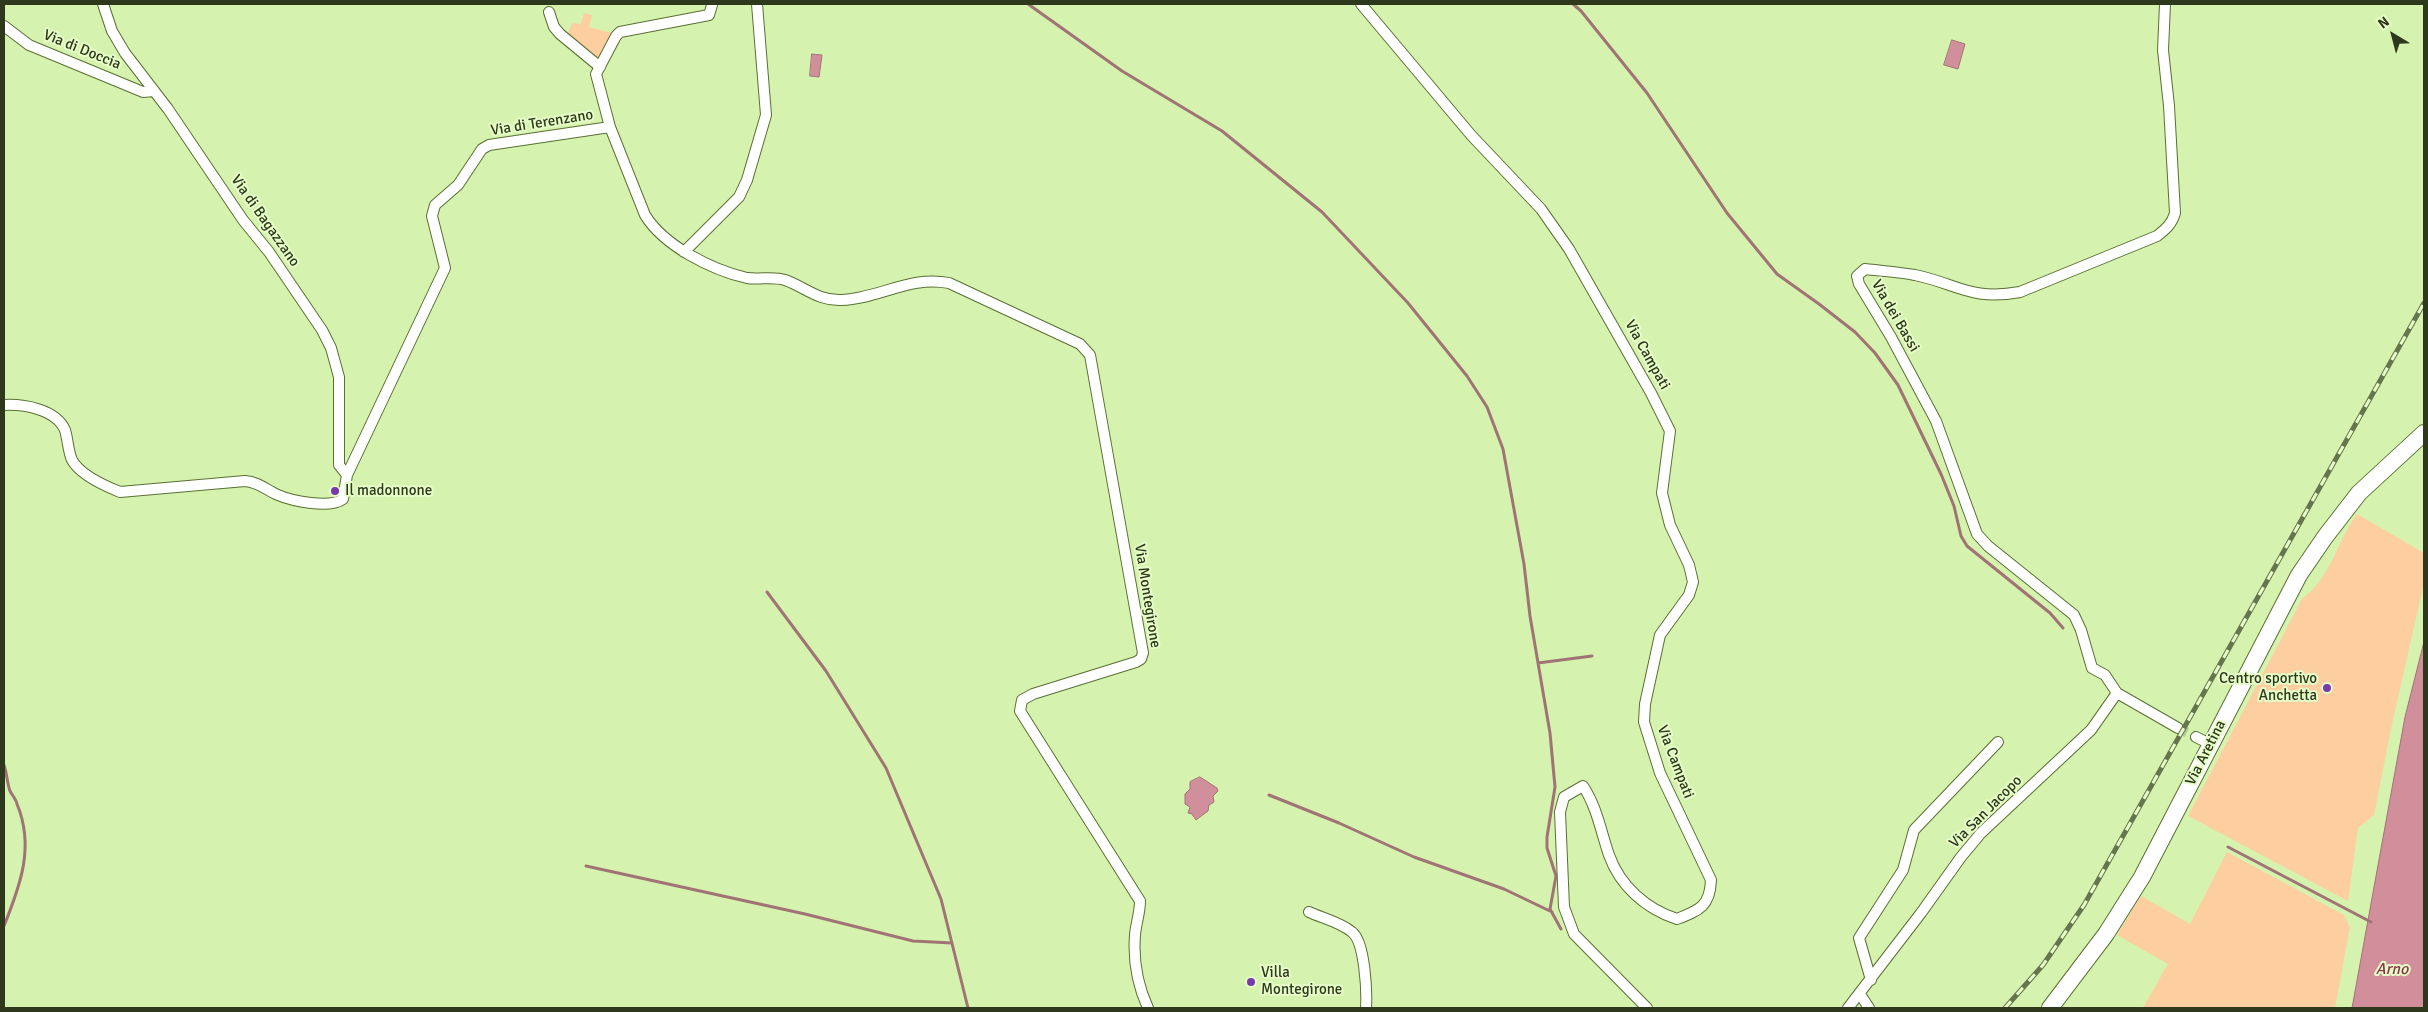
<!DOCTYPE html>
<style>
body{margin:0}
#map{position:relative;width:2428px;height:1012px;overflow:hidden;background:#d6f2af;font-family:Signika,sans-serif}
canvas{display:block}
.frame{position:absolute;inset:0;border:5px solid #2e381d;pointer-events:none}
.north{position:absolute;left:2368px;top:10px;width:50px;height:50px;-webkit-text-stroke:4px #e6fdc7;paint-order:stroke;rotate:323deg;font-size:14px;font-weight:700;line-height:20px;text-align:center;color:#2e381d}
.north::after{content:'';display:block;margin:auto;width:18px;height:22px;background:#2e381d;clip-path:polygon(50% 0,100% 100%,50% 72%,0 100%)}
</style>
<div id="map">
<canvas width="2428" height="1012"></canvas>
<div class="frame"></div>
<div class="north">N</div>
</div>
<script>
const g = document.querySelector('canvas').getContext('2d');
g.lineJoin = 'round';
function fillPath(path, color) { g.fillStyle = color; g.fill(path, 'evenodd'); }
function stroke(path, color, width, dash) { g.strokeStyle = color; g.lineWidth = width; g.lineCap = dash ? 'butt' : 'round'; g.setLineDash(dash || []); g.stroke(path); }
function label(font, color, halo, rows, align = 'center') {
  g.font = font + ' Signika,sans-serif'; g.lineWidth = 4; g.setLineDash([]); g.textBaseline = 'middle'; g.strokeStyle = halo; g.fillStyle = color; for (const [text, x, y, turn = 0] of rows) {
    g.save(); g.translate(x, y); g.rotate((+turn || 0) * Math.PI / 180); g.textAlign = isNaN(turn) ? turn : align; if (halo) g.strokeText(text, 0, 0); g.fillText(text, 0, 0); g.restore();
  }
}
const green = new Path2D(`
 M584 13 592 15 589 27 612 33 601 60 567 35 572 23 581 24Z
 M2357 514 2424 553V583L2392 724 2374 815 2358 828 2348 901 2188 816 2302 599C2332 576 2336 543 2357 514Z
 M2227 852 2344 915 2350 927 2335 1008H2143L2168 964 2117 935 2141 896 2190 924Z`);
const water = new Path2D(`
 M1952 40 1965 44 1958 69 1944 65Z
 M812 54 822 55 819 77 810 76Z
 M2424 642V1008H2352L2405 717Z
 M1200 777 1217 788 1218 791 1213 796 1214 802 1209 805 1208 811 1196 820 1192 814 1188 813 1190 807 1185 804V794L1190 789V782Z`);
const stream = new Path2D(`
 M1028 4 1122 71 1222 131 1322 212 1408 303 1467 376 1487 407 1503 449 1524 564 1530 616 1550 733 1555 787 1547 837V848L1556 876 1550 909 1561 929
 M1573 4 1581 11 1647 93 1727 213 1777 274 1819 304 1855 332 1875 353 1898 385 1941 474 1954 506 1961 536 1967 546 2050 613 2063 628
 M767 592 826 671 886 768 941 899 968 1008
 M1538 663 1592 656
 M4 765C7 773 7 783 10 791 12 795 16 799 17 804 35 847 20 886 4 926
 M1269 795 1339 823 1414 857 1504 889 1552 912
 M2228 847 2371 922
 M586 866 805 914 913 941 952 943`);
const streetTunnel = new Path2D(`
 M2178 728 2196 737`);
const street = new Path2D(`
 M103 4 112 31 125 53 168 109 243 220 269 252 322 330 331 348 339 377V465L347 475
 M1361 4 1471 135 1541 209 1569 249 1651 393 1670 431 1662 493 1670 525 1689 565 1693 582 1689 595 1660 635 1645 704 1644 722 1660 773 1711 880C1710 906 1700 910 1677 919 1646 909 1620 886 1609 855 1601 832 1597 807 1583 786L1564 797 1560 812 1564 907 1574 934 1647 1008
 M2165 4 2163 50 2169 106 2175 213C2172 224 2166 229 2157 236L2020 292C1971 301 1958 284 1915 275 1898 272 1881 271 1865 269L1857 276 1859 284 1891 337 1936 421 1977 534 1988 546 2074 615 2081 630 2092 668 2105 675 2117 693 2178 728
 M712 5 709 15 620 32 616 36 596 74 610 127 645 215C664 246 712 270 747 278 759 280 773 276 785 280 805 287 818 301 841 300 878 299 911 275 949 283L1080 344 1090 355 1143 653 1141 659 1136 662 1033 694 1022 700 1020 711 1140 901C1140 913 1136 923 1135 935 1133 960 1138 986 1148 1008
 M549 12 554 27 560 34 600 67
 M4 26 29 45 143 92 154 91
 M684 252 739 197 747 180 766 115 757 4
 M4 405C23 404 56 409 65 430 68 440 68 451 72 460 80 475 105 486 120 492L245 481C259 482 266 490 278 495 292 501 330 509 343 499L347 475 445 268 432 216 435 205 458 185 482 149 489 145 610 127
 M2196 737 2210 744
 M1309 912C1322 918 1340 922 1352 932 1365 942 1367 992 1366 1008
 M1871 980 1859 938 1903 870 1914 830 1998 742
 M1860 994 1869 1008
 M1848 1008 1921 913 1961 857 1981 833 2091 730 2117 693`);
const primary = new Path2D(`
 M2050 1008 2106 934 2142 877 2299 575 2325 537 2359 493 2424 433`);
const rail = new Path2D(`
 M2005 1008 2043 965 2084 905 2424 303`);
const markers = [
 [335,491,5,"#7938ac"],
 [2327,688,5,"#7938ac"],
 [1251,982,5,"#7938ac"]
];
const streetNames = [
 ["Via di Doccia",82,50,22],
 ["Via di Terenzano",542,123,-9],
 ["Via di Bagazzano",265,221,55],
 ["Via dei Bassi",1895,316,60],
 ["Via Campati",1647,355,61],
 ["Via Montegirone",1147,596,81],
 ["Via Aretina",2206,753,-63],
 ["Via Campati",1675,762,69],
 ["Via San Jacopo",1986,812,-45]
];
const poiNames = [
 ["Il madonnone",345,491],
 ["Centro sportivo",2317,679,"right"],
 ["Anchetta",2317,696,"right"],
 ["Villa",1261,973],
 ["Montegirone",1261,990]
];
const waterNames = [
 ["Arno",2392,970]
];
fillPath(green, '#fccea0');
fillPath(water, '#d18e9b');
stroke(water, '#a07475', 1);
stroke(stream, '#a07475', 3);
stroke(streetTunnel, '#b4cd92', 10, [10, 5]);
stroke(street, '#597032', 12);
stroke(primary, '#597032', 18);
stroke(street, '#fff', 10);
stroke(primary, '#fff', 16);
stroke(rail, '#65754d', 5);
stroke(rail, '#e6fdc7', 3, [9]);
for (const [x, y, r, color] of markers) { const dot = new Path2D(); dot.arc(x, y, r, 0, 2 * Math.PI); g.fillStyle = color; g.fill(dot); stroke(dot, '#e6fdc7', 2); }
label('15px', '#2e381d', '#e6fdc7', streetNames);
label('15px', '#2e381d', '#e6fdc7', poiNames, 'left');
label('italic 16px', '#88364b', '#e6fdc7', waterNames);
</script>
